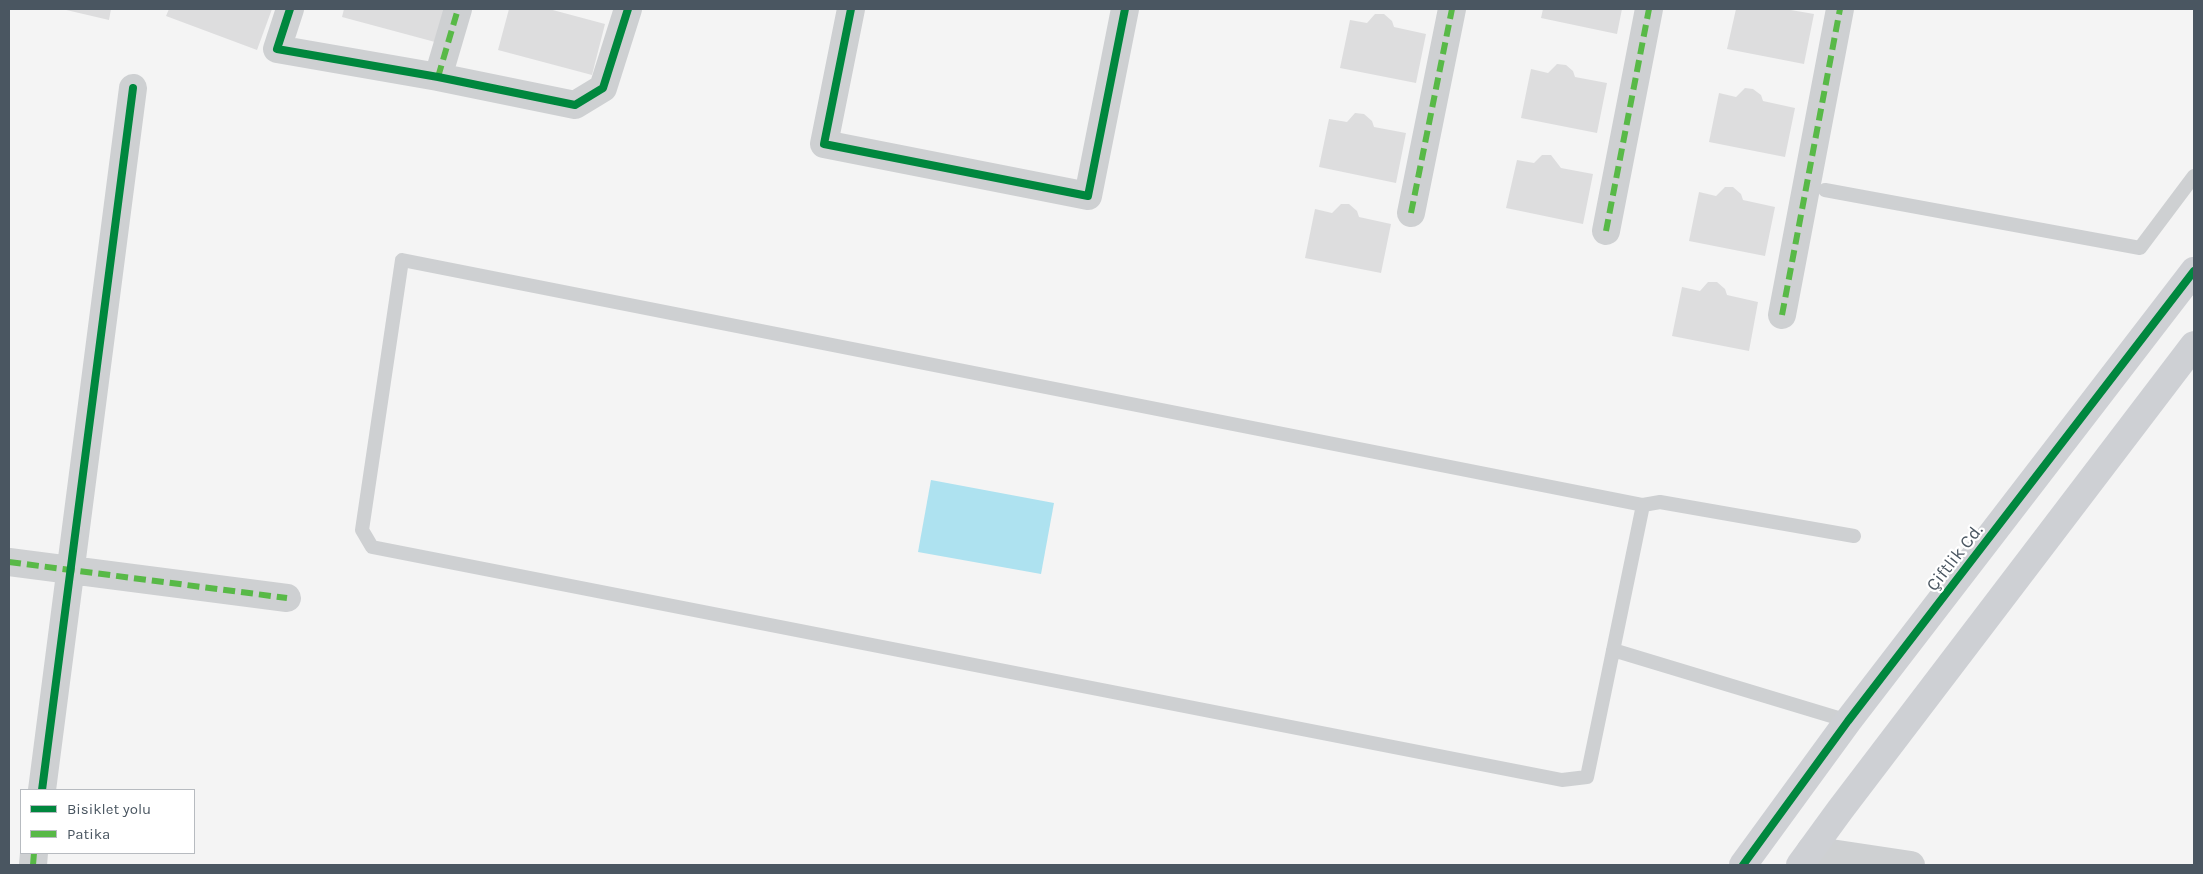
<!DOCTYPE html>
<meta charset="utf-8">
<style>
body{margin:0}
#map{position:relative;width:2203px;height:874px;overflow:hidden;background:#f4f4f4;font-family:Karla,sans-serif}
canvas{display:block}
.frame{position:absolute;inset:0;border:10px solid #4a5661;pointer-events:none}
.legend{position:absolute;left:20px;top:789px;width:175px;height:65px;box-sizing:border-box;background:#fff;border:1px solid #b7bbc0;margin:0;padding:6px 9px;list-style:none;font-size:15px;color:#4a5661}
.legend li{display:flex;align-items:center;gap:10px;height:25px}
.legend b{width:25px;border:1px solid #b7bbc0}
</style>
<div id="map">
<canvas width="2203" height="874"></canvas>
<div class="frame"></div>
<ul class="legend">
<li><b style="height:6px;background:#00873e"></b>Bisiklet yolu</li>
<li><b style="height:6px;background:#58b947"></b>Patika</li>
</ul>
</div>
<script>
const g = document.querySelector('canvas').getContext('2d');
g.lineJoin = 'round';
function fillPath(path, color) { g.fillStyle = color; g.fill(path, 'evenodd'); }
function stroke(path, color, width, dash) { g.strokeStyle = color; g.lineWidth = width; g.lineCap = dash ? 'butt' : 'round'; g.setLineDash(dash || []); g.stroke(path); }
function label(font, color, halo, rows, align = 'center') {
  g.font = font + ' Karla,sans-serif'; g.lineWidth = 4.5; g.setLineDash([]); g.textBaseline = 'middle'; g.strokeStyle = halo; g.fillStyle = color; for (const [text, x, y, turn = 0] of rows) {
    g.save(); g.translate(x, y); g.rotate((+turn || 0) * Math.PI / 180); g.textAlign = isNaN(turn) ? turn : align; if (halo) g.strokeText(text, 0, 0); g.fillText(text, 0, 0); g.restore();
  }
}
const water = new Path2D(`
 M931 480 1054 503 1041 574 918 552Z`);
const building = new Path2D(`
 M62 9H111L109 20Z
 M169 9H272L257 50 166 16Z
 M344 9H444L435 42 342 17Z
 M509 9H549L605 24 592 75 498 50Z
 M1543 9H1622L1617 34 1541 18Z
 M1736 9H1785L1814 14 1804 64 1727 49Z
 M1375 14H1384L1392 21 1394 27 1426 34 1416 83 1340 68 1350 20 1367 23Z
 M1557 64 1566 65 1573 71 1575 77 1607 83 1597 133 1521 118 1531 69 1548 73Z
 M1745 88 1753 89 1761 95 1763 101 1795 108 1785 157 1709 142 1719 93 1736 97Z
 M1355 113 1364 114 1372 121 1374 127 1406 133 1396 183 1319 167 1329 119 1347 122Z
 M1542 155H1551L1561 168 1593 174 1583 224 1506 208 1517 160 1534 163Z
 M1725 187H1733L1741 194 1743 200 1775 207 1765 256 1689 241 1699 192 1716 196Z
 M1341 204H1349L1357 211 1359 217 1391 224 1381 273 1305 258 1315 209 1332 213Z
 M1708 282H1717L1725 289 1727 295 1758 302 1749 351 1672 336 1682 287 1700 291Z`);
const lane = new Path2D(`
 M1825 190 2140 248 2194 176
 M1643 505 1587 777 1562 780 372 547 362 530 402 260 1643 505 1660 502 1854 536
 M1613 650 1848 721`);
const street = new Path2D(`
 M290 9 277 49 438 77 575 105 603 88 628 9
 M851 9 824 144 1088 196 1125 9
 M438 77 458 9
 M1411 213 1452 9
 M1606 231 1649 9
 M1782 315 1840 9
 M9 562 287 598
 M42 790 133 88
 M1811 850 1911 865
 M33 865 34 853`);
const secondary = new Path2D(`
 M1743 865 1848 721 2194 271
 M1800 865 1840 810 2194 345`);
const quiet = new Path2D(`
 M438 77 458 9
 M1411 213 1452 9
 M1606 231 1649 9
 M1782 315 1840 9
 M9 562 287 598
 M33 865 34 853`);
const cycleway = new Path2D(`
 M290 9 277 49 438 77 575 105 603 88 628 9
 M851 9 824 144 1088 196 1125 9
 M42 790 133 88
 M1743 865 1848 721 2194 271`);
const streetNames = [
 ["Çiftlik Cd.",1955,558,-52]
];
fillPath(water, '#aee2f0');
fillPath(building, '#ddddde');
stroke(lane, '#ced0d2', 14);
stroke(street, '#ced0d2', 28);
stroke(secondary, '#ced0d4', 28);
stroke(quiet, '#58b947', 6, [12, 6]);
stroke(cycleway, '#00873e', 8);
label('18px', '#4a5661', '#fff', streetNames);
</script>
